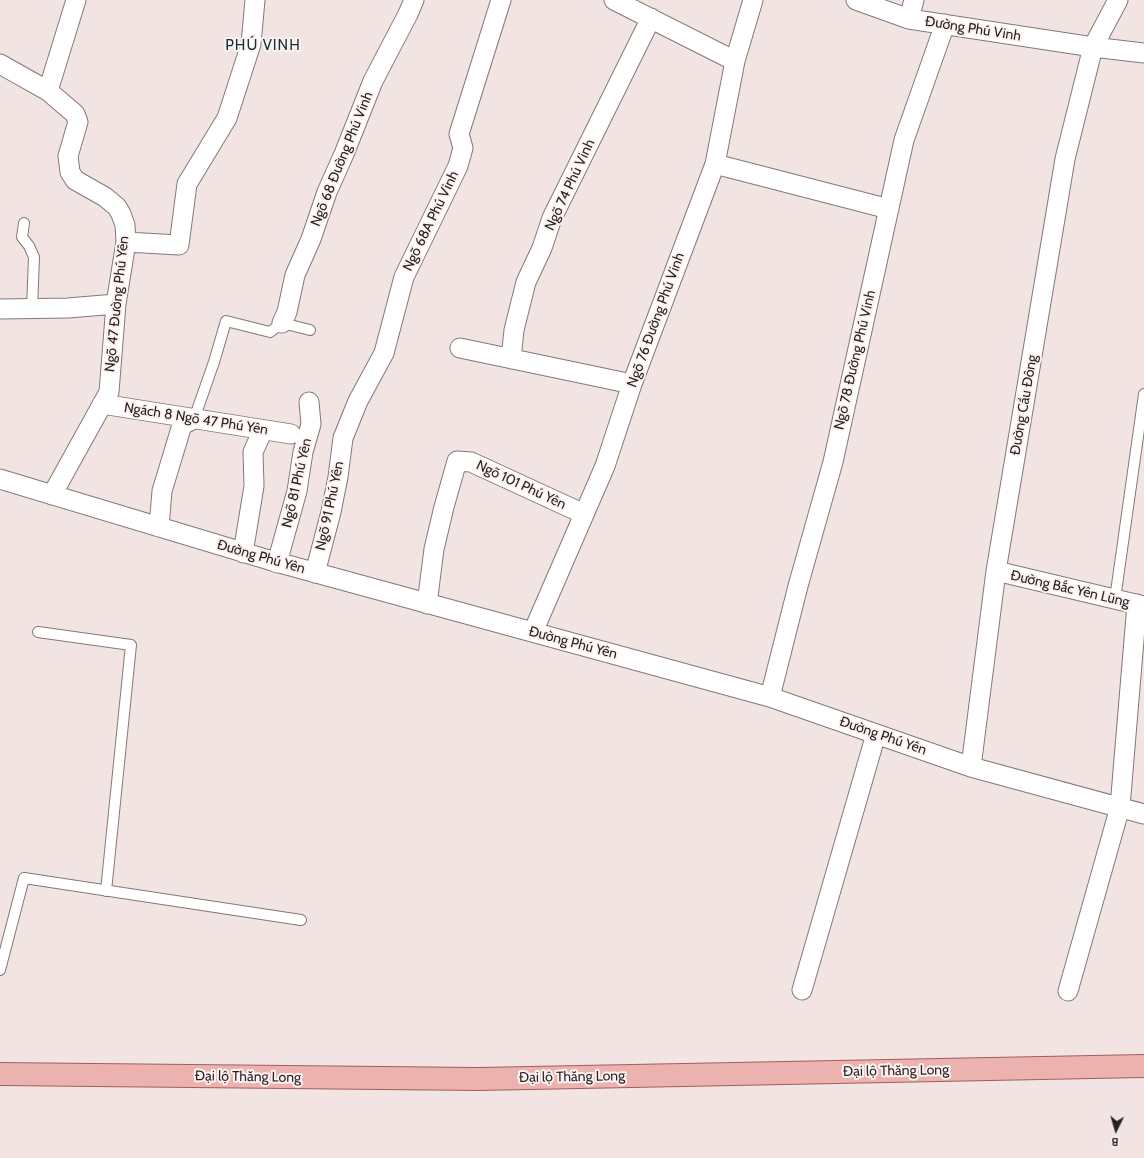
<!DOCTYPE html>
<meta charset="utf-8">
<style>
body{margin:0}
#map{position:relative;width:1144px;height:1158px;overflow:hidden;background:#f2e4e2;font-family:Cabin,sans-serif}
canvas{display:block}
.north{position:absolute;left:1096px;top:1110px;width:40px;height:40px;-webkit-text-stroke:3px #fdf2f1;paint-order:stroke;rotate:185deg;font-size:11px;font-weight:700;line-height:16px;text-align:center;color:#282323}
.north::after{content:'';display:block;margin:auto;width:14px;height:18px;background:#282323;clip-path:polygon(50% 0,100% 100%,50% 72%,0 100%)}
</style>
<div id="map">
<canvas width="1144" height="1158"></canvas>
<div class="north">B</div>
</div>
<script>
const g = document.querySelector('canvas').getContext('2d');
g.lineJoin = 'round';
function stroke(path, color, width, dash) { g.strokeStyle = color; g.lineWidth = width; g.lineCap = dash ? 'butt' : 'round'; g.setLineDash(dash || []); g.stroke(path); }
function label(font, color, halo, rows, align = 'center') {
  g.font = font + ' Cabin,sans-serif'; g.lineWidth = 4; g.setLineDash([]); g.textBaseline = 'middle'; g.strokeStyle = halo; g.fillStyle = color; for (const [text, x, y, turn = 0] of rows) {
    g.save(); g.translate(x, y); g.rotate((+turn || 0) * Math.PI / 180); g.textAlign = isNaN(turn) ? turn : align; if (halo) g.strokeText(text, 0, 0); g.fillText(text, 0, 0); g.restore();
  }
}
const lane = new Path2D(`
 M24 223 22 237 29 246 34 257 32 309
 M194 419 214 362 226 321 270 332 282 323 310 330
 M1115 599 1144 394
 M38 632 131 645 106 891
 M0 970 24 878 301 920`);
const street = new Path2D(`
 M614 0 735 61
 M856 0 909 19 1093 47 1144 53
 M909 19 914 0
 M0 64 48 91 75 114 78 122 68 156 70 172 75 180 105 197 117 207 121 214 125 225 126 242 116 304 109 392 52 495
 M48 91 76 0
 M715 164 889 209
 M126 242 179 245 187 184 227 118 251 44 255 0
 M0 309 68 308 116 304
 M282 323 287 312 295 275 311 239 327 192 344 154 373 81 408 14 414 0
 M460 348 632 384
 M511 359 514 330 526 282 542 248 552 218 651 18
 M102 404 291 434
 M0 479 269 560 770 697 971 767 1144 814
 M159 527 162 491 182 425 194 419
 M243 553 254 486 253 452 263 430
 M277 563 297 491 303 452 311 424 309 402
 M996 571 1144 606
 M315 573 331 512 338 477 343 438 358 401 384 353 404 277 458 166 463 148 459 134 501 0
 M427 604 434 549 444 507 457 461 471 462 584 514
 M533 632 605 466 632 384 715 164 735 61 753 0
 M770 697 798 586 833 462 904 140 945 24
 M971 767 996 571 1065 159 1093 47 1118 0
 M802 990 876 734
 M1068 991 1120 807 1137 604`);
const primary = new Path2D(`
 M0 1074 478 1079 1144 1066`);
const streetNames = [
 ["Đường Phú Vinh",973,29,9],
 ["Ngõ 68 Đường Phú Vinh",342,159,-68],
 ["Ngõ 74 Phú Vinh",570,185,-65],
 ["Ngõ 68A Phú Vinh",431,221,-64],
 ["Ngõ 47 Đường Phú Yên",117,304,-84],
 ["Ngõ 76 Đường Phú Vinh",656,320,-70],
 ["Ngõ 78 Đường Phú Vinh",855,360,-77],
 ["Đường Cầu Đông",1024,405,-80],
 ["Ngách 8 Ngõ 47 Phú Yên",196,419,9],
 ["Ngõ 81 Phú Yên",297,483,-77],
 ["Ngõ 101 Phú Yên",521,485,25],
 ["Ngõ 91 Phú Yên",330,506,-78],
 ["Đường Phú Yên",261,557,16],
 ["Đường Bắc Yên Lũng",1070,589,13],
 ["Đường Phú Yên",573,643,15],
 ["Đường Phú Yên",883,736,19],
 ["Đại lộ Thăng Long",896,1071,-1],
 ["Đại lộ Thăng Long",248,1077,1],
 ["Đại lộ Thăng Long",572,1077,-1]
];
const neighbourhoodNames = [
 ["PHÚ VINH",263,46]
];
stroke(lane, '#847877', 12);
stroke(street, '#847877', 21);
stroke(primary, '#a05e5c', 24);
stroke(lane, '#fff', 10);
stroke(street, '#fff', 19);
stroke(primary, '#ecb2af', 22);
label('14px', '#282323', '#fdf2f1', streetNames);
g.letterSpacing = '1px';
label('15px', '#0d3033', '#fdf2f1', neighbourhoodNames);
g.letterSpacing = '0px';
</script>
